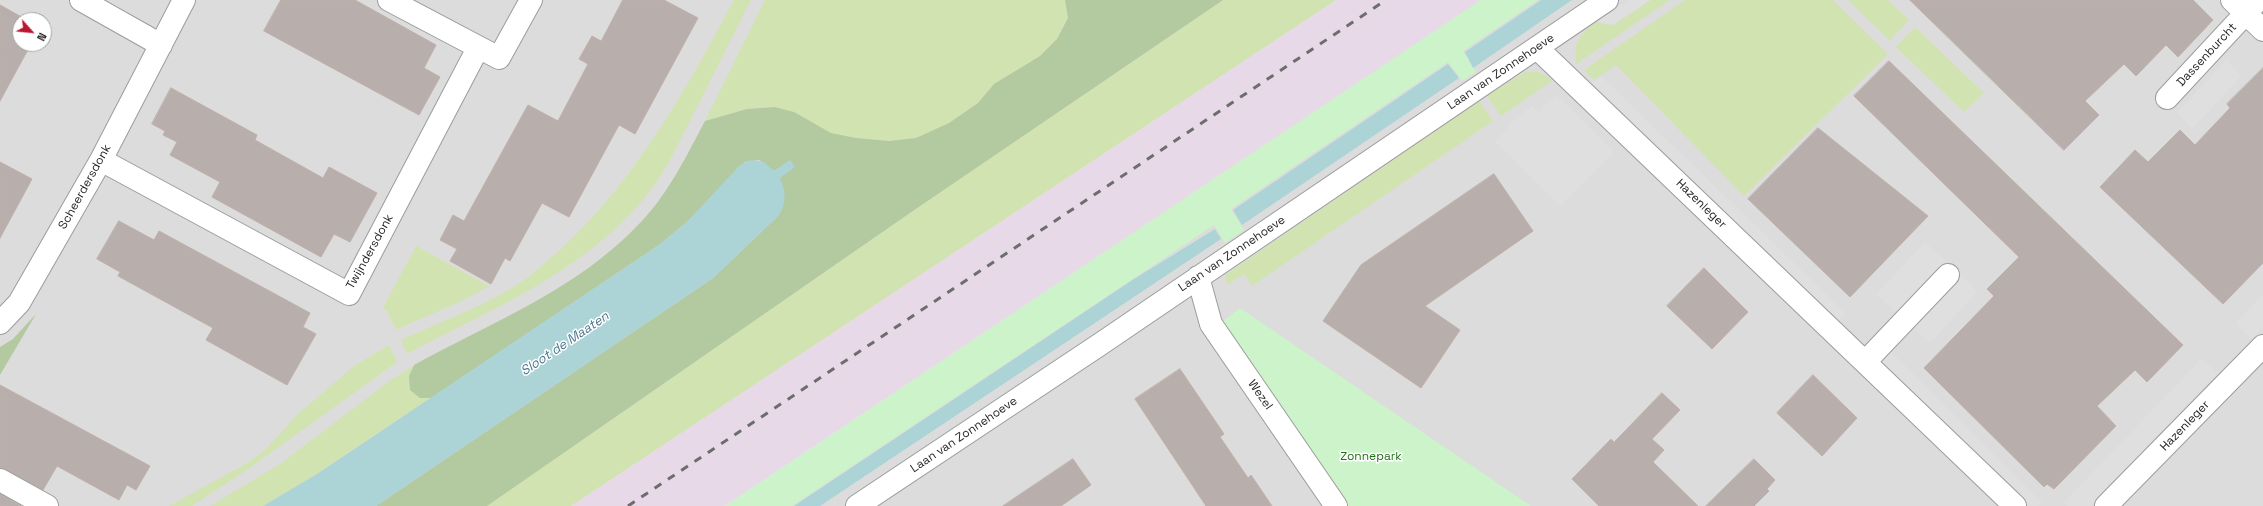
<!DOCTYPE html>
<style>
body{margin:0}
#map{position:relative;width:2263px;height:506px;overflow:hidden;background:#efebe6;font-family:"Space Grotesk",sans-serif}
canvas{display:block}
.north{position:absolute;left:12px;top:12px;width:40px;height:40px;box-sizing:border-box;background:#fff;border:1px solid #a5a5a5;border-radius:50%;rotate:117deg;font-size:11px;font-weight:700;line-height:16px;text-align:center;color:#1f1f1f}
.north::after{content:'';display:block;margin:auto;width:14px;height:18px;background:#b81730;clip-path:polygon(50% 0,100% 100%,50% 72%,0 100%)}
</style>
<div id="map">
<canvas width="2263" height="506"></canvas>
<div class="north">N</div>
</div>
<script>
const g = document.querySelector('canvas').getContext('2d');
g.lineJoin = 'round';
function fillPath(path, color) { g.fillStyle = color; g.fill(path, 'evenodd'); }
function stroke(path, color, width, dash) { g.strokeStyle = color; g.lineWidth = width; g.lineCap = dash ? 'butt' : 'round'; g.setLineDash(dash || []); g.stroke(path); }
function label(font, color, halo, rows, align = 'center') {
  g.font = font + ' "Space Grotesk",sans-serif'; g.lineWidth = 3; g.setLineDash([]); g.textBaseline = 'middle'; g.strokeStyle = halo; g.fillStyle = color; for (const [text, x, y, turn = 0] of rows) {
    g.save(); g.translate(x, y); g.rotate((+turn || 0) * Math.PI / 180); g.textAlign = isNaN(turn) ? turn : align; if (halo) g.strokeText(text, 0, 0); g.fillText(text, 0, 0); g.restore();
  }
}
const residential = new Path2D(`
 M0 0H1336L571 506H0ZM20 20H44V44H20Z
 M1481 0H2263V506H726Z`);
const industrial = new Path2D(`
 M1336 0H1481L725 506H571Z`);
const grass = new Path2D(`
 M734 0H751C731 40 711 79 691 119 679 142 665 172 649 192 589 270 492 309 407 354L401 340C443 320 490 305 528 277 621 206 680 101 734 0Z
 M765 0H1065L1068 17 1057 39 1040 56 994 84 978 103 949 123 916 138 889 141 856 138 830 133 794 112 775 107 747 109 705 121Z
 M1223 0H1336L571 506H487L907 215Z
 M1651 0H1670L1576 64C1574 42 1579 34 1596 22L1615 24Z
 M1685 0H1833L1888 54 1744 196 1616 65 1594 80 1584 70Z
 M1848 0H1888L1909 20 1890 41Z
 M1915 27 1984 93 1964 112 1896 47Z
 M1525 72H1538L1553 80 1501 116 1487 96Z
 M1478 102H1480L1493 121 1252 286 1244 274 1227 285 1225 275Z
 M416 246 489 286C460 304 427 315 396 330L387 311 383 308Z
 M389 345 397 362 251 467 192 506H169L247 463 264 451 298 414 354 366Z
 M414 365 409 376 420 398H431L317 474 263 506H210L280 464 391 380Z`);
const forest = new Path2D(`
 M1065 0H1223L907 215 487 506H376L713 278 778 216C786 204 786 191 779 178L794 167 790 161 774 171 759 160 745 162 687 222 659 245 431 398H420L410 390 409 376 414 365C492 322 577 290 640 223 668 194 686 157 705 121L747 109 775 107 794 112 831 133 856 138 889 141 916 138 949 123 978 103 994 84 1040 56 1057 39 1068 18Z
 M36 314 0 375V347L13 339Z`);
const park = new Path2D(`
 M1481 0H1538L1463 51 1476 72 1462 81 1448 62 1231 209 1244 230 1225 243 1214 225 792 506H725Z
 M1240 308 1531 506H1343L1223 321Z`);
const parking = new Path2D(`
 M1628 0H1650L1613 25 1596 22Z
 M2227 59 2241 77 2192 129 2177 112Z
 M1602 77 1846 313 1838 320 1591 83Z
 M1556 94 1614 152 1560 206 1495 142 1510 125 1509 123 1532 106 1539 112Z
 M1925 242 1978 291 1930 343 1876 294Z
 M2263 294V327L2251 339 2236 323Z
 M1890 351 2042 503 2039 506H2027L1879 365Z
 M2202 358 2218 373 2091 506H2068L2064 502Z`);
const water = new Path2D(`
 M1541 0H1572L1473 68 1465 52Z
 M1448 64 1459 78 1242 225 1233 210Z
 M751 160 764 162 774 171 790 160 795 167 780 178C786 193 787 203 778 216L713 278 376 506H263L317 474 659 245 687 222 740 165Z
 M1215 229 1221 239 820 506H794L1134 279Z`);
const building = new Path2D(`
 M281 0H355L436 45 424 68 440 77 419 115 264 31Z
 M623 0H664L698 18 635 134 619 125 569 217 542 203 510 261 505 258 491 284 450 261 457 249 440 240 453 215 464 221 528 105 558 121 588 64 579 59 592 36 601 41Z
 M1910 0H2193L2213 20 2178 57 2166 45 2136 76 2124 64 2085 101 2099 115 2064 150Z
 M0 5 27 20H20V44H31L0 101Z
 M1889 61 2183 345 2147 382 2135 370 2097 406 2116 426 2054 489 2047 484 2044 487 1924 368 1994 296 1987 289 2019 257 1854 96Z
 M2263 68V263L2223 304 2100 187 2135 150 2148 162 2180 130 2195 145 2230 108 2227 104Z
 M171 88 257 135 255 140 323 178 329 167 377 193 350 242 334 234 321 257 212 197 220 182 170 155 177 142 163 135 165 131 152 124Z
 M1818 128 1928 216 1850 297 1748 199Z
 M0 162 32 179 0 238Z
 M1494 174 1533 231 1425 306 1460 330 1421 388 1323 321 1361 265Z
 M119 221 154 240 159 231 310 313 303 327 316 334 287 385 206 340 213 328 118 276 120 272 97 259Z
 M1704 268 1748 312 1712 349 1667 306Z
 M1180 369 1224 434 1220 437 1248 478 1251 475 1272 506H1206L1135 399Z
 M1813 375 1857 418 1822 456 1777 413Z
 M0 385 150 466 136 490 127 485 119 500 57 466 43 490 0 468Z
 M1662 393 1680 410 1652 439 1664 450 1653 462 1698 506H1599L1572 479 1611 439 1614 442Z
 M1073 459 1091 485 1061 506H1003Z
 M1754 459 1775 480 1767 489 1769 491 1754 506H1706Z
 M0 494 21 506H0Z`);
const street = new Path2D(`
 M81 0 161 45
 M389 0 499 58 531 0
 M2232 0 2263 30
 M1537 48 2015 506
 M2167 98 2258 0
 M101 160 349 294 478 48
 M1198 277 1211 324 1336 506
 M0 323 19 303 101 160 184 0
 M1866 361 1948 275
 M0 480 47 506
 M857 506 1099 345 1607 0
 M2106 506 2263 346`);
const rail = new Path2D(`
 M628 506 1386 0`);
const streetNames = [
 ["Dassenburcht",2207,55,-47],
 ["Laan van Zonnehoeve",1501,72,-34],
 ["Scheerdersdonk",85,187,-61],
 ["Hazenleger",1701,204,44],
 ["Twijndersdonk",370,252,-61],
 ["Laan van Zonnehoeve",1232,254,-34],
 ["Wezel",1260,395,55],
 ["Hazenleger",2185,426,-46],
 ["Laan van Zonnehoeve",964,435,-34]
];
const parkNames = [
 ["Zonnepark",1371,457]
];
const waterNames = [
 ["Sloot de Maaten",565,344,-34]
];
fillPath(residential, '#dddcdc');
fillPath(industrial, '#e7d9e7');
fillPath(grass, '#d2e3b2');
fillPath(forest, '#b3c9a0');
fillPath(park, '#ccf3c9');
fillPath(parking, '#dfdfdf');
fillPath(water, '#acd4d7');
fillPath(building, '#b8afac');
stroke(building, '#bfb0aa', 1);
stroke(street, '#9c9c9c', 24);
stroke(street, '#fff', 22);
stroke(rail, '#6d6d6d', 3, [8, 8]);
label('12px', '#1f1f1f', '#fff', streetNames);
label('12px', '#1f7218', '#fff', parkNames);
label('italic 13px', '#4c778e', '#fff', waterNames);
</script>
